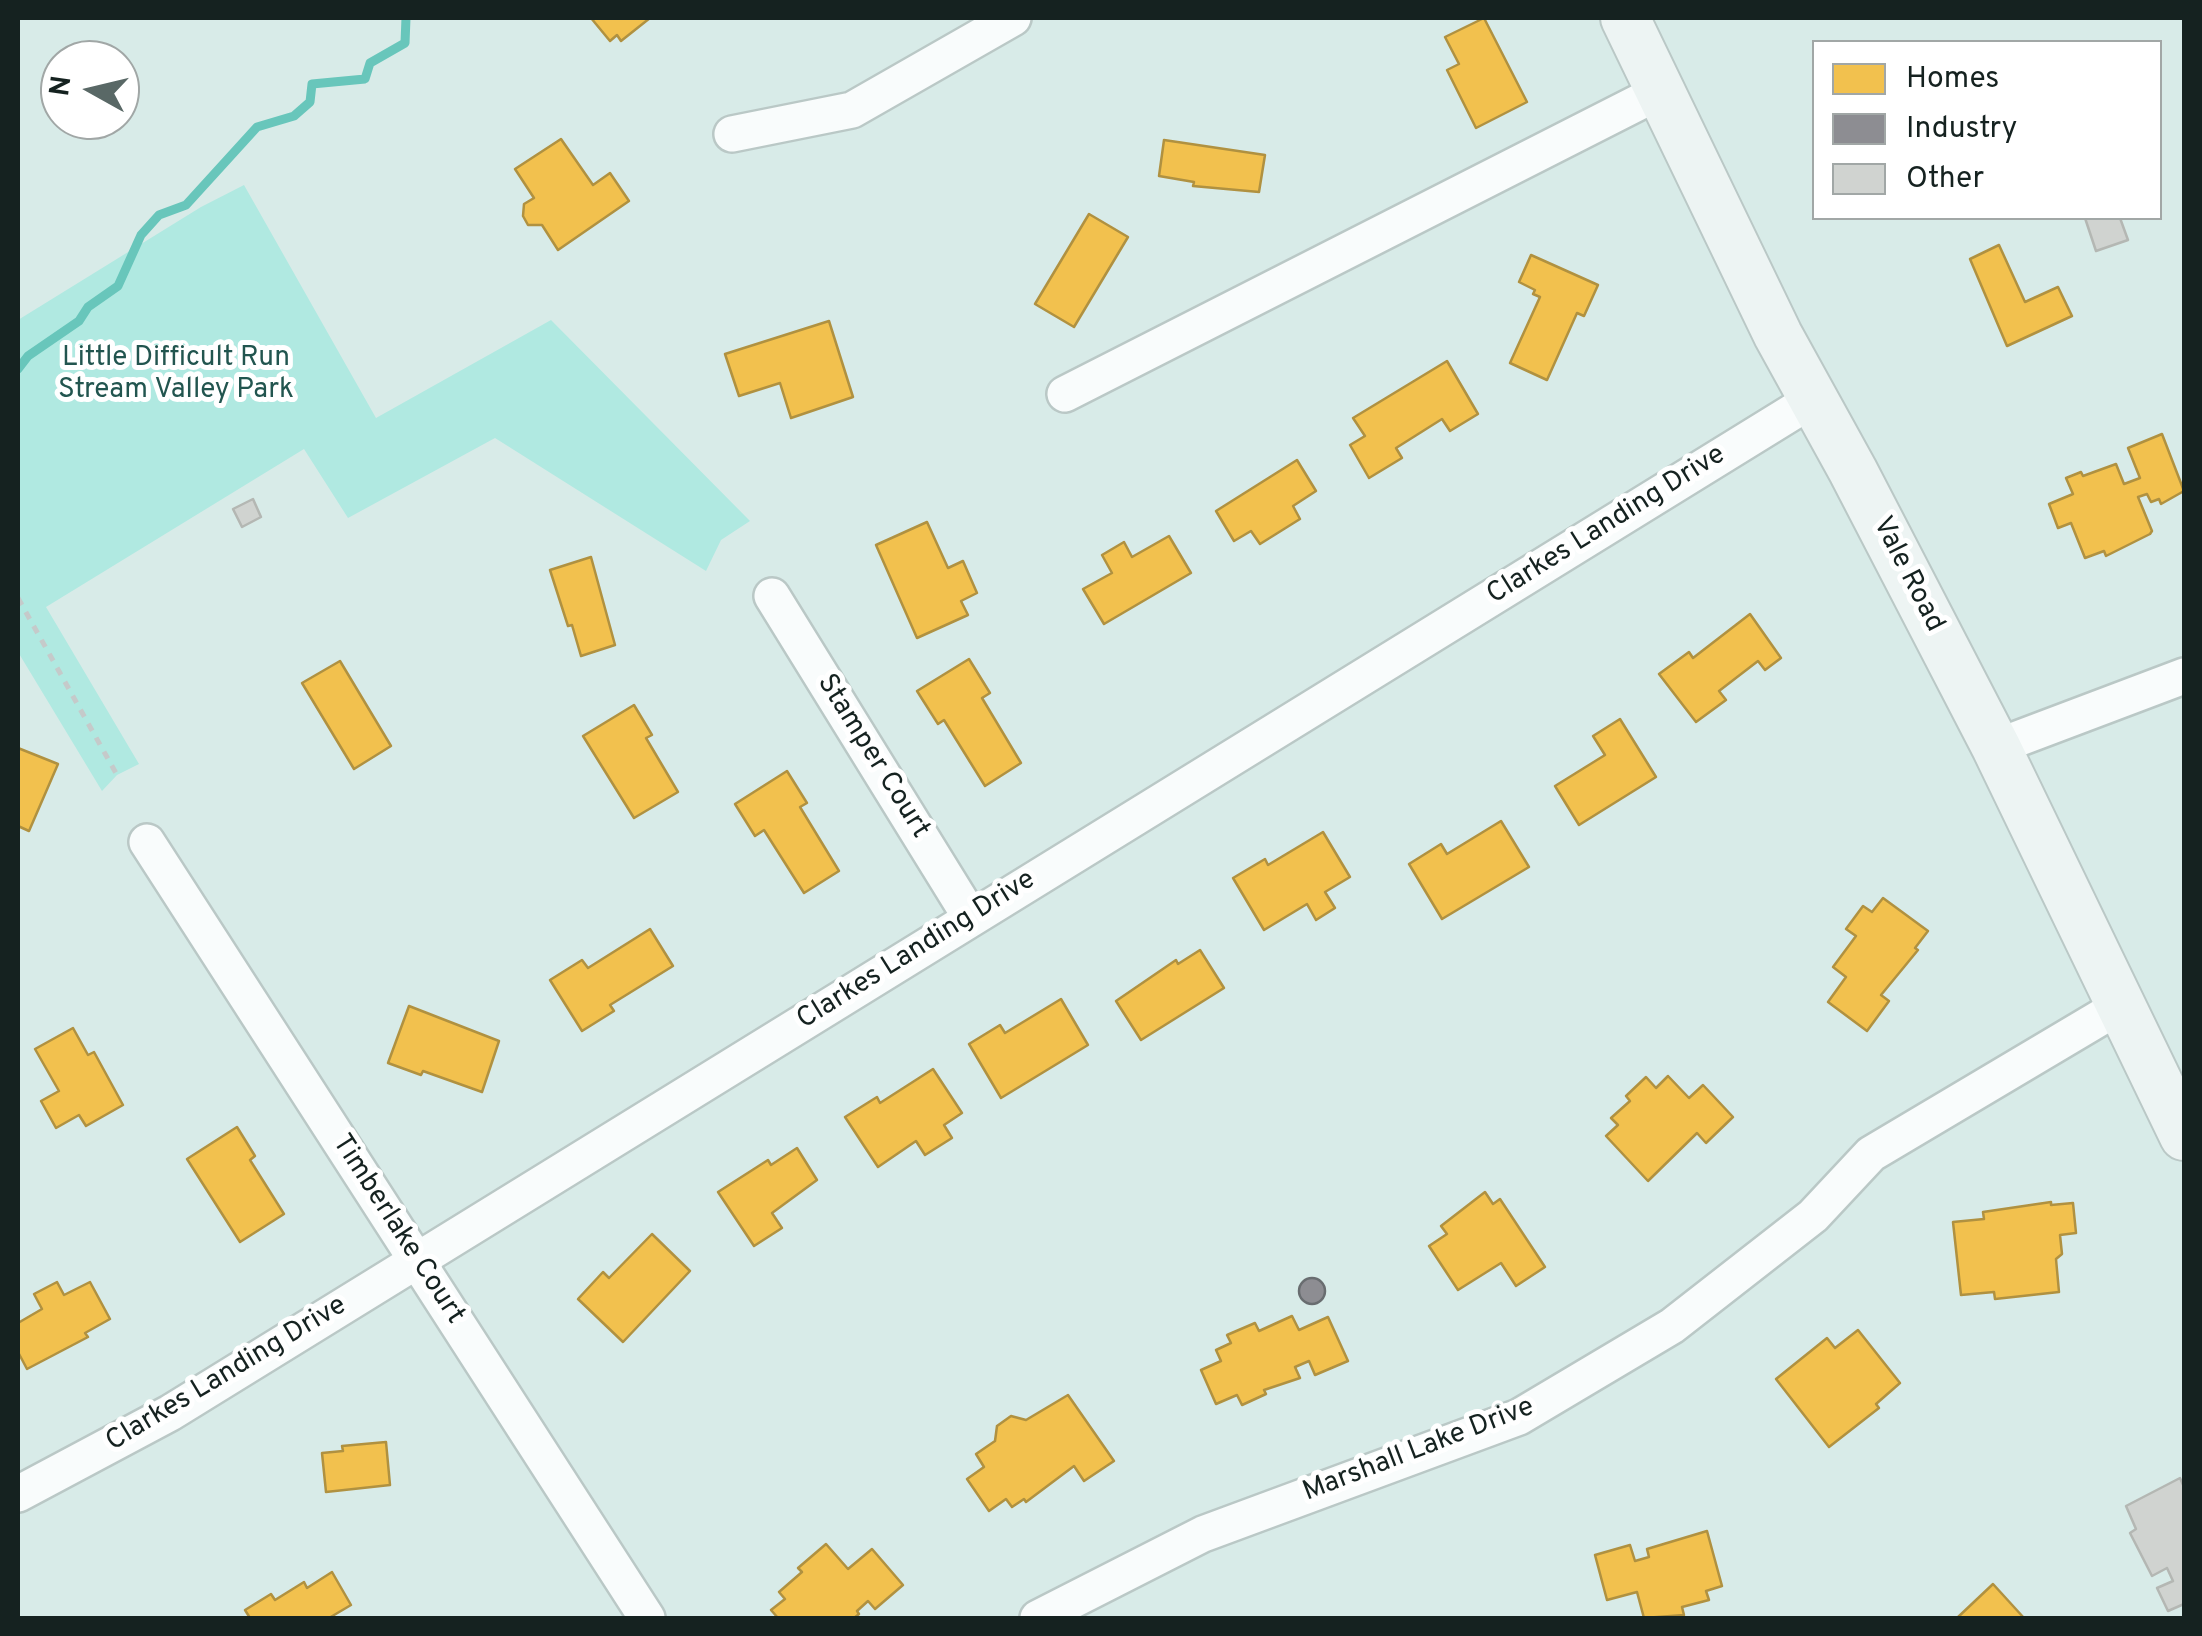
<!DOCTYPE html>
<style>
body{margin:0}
#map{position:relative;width:2202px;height:1636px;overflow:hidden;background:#d8ebe8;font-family:Overpass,sans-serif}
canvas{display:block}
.frame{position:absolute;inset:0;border:20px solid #152220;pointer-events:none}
.legend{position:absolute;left:1812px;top:40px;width:350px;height:180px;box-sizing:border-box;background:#fff;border:2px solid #a1a7a6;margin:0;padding:12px 18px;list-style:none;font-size:30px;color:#152220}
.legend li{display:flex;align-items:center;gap:20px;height:50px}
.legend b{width:50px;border:2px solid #a1a7a6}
.north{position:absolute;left:40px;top:40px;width:100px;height:100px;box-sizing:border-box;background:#fff;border:2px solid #a1a7a6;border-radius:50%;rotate:278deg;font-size:28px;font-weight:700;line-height:40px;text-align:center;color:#152220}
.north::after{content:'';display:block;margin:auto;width:35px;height:45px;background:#596866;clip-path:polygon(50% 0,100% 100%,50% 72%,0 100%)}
</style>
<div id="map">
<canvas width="2202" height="1636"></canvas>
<div class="frame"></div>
<ul class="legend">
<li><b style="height:28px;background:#f2c14e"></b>Homes</li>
<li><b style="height:28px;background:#8d8d92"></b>Industry</li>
<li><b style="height:28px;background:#d0d3d0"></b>Other</li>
</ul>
<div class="north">N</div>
</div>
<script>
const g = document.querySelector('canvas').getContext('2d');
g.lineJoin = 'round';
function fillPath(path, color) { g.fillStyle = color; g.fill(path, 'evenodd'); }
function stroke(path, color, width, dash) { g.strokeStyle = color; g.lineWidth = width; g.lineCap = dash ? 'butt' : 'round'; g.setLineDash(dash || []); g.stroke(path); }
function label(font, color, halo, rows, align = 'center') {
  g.font = font + ' Overpass,sans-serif'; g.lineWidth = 10; g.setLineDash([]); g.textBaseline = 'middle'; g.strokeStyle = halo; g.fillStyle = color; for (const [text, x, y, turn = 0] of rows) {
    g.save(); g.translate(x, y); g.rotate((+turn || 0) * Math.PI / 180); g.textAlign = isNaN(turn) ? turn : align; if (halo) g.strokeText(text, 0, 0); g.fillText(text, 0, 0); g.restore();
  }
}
const green = new Path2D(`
 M244 185 376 418 551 320 750 521 721 540 706 571 495 438 348 518 304 449 46 607 139 764 117 775 102 791 18 652V320L201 207Z`);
const homes = new Path2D(`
 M591 18H650L621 41 617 35 610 41Z
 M1484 18 1527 102 1476 128 1447 70 1459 64 1445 37Z
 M561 139 593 185 610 173 629 201 558 250 542 225H528L523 216 524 204 534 198 515 169Z
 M1164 140 1265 155 1259 192 1193 186 1194 182 1159 176Z
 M1089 214 1128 237 1074 327 1035 304Z
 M1999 245 2025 302 2058 287 2072 316 2007 346 1970 259Z
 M1531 255 1598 285 1584 316 1577 313 1547 380 1510 363 1540 297 1533 294 1535 290 1519 282Z
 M829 321 853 397 791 418 780 383 739 396 725 354Z
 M1447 361 1478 414 1450 431 1442 419 1396 448 1402 458 1369 478 1350 445 1365 436 1353 418Z
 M2162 434 2184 491 2161 504 2159 499 2151 502 2147 494 2138 497 2152 531 2150 534 2106 556 2104 551 2085 558 2071 523 2058 528 2049 504 2073 494 2066 478 2081 472 2083 476 2116 464 2124 484 2140 478 2128 448Z
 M1297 460 1316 491 1293 506 1300 519 1260 544 1251 531 1234 541 1216 511Z
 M927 522 948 568 963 561 977 593 961 601 968 615 917 638 876 545Z
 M1169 536 1191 573 1104 624 1083 589 1112 573 1102 555 1124 542 1132 557Z
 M591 557 615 645 581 656 572 625 568 626 550 570Z
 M1750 614 1781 658 1765 670 1758 661 1719 691 1726 700 1696 722 1659 674 1689 652 1693 658Z
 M969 659 990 693 982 698 1021 763 985 786 944 720 938 724 917 691Z
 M340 661 391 746 354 769 302 683Z
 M634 705 652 735 646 738 678 792 634 818 583 736Z
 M1620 719 1656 777 1579 825 1555 786 1605 755 1593 736Z
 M18 748 58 764 29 831 18 826Z
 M787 771 807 803 800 807 839 871 804 893 764 830 755 836 735 804Z
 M1501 821 1529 867 1442 919 1409 864 1441 844 1447 854Z
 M1323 832 1350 877 1325 892 1335 908 1316 920 1307 904 1264 930 1233 878 1265 859 1268 865Z
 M1883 898 1928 931 1915 948 1918 950 1881 995 1889 1001 1867 1031 1828 1002 1846 977 1833 967 1856 936 1846 929 1863 906 1872 912Z
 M650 929 673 966 610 1005 614 1011 582 1031 550 980 582 960 588 968Z
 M1200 950 1224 988 1141 1040 1116 1001 1176 960 1178 964Z
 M1061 999 1088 1045 1001 1098 969 1044 1000 1025 1005 1033Z
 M409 1006 499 1041 482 1092 423 1071 421 1075 388 1063Z
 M73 1028 88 1055 94 1052 123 1105 86 1126 79 1115 56 1128 41 1101 59 1091 35 1049Z
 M933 1069 962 1113 944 1125 952 1138 925 1155 916 1141 878 1167 845 1117 877 1097 880 1103Z
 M1668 1076 1689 1098 1703 1085 1733 1117 1706 1143 1697 1133 1648 1181 1606 1136 1618 1125 1611 1118 1630 1101 1626 1096 1646 1077 1656 1088Z
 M237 1127 255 1156 250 1160 284 1214 240 1242 187 1159Z
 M797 1148 817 1180 772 1213 782 1228 754 1246 718 1192 768 1160 771 1165Z
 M1485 1192 1493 1204 1500 1199 1545 1267 1516 1286 1501 1263 1458 1290 1429 1246 1447 1234 1441 1226Z
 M2051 1202V1205L2073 1203 2076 1233 2060 1235 2062 1254 2056 1259 2059 1292 1995 1299 1994 1292 1961 1295 1953 1222 1984 1219 1983 1212Z
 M652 1234 690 1271 623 1342 578 1299 603 1272 609 1278Z
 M57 1282 64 1295 90 1282 110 1319 85 1333 88 1337 27 1369 18 1352V1323L42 1309 34 1294Z
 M1292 1316 1299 1330 1328 1317 1348 1361 1315 1375 1309 1361 1295 1367 1300 1378 1264 1390 1266 1394 1242 1405 1237 1395 1216 1404 1201 1370 1221 1361 1216 1350 1231 1343 1227 1335 1255 1323 1259 1331Z
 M1858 1330 1900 1383 1876 1404 1879 1408 1829 1447 1776 1379 1827 1338 1835 1348Z
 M1068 1395 1114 1461 1084 1481 1074 1466 1026 1502 1024 1499 1012 1507 1006 1499 989 1511 967 1479 984 1467 976 1454 995 1441 997 1426 1011 1416 1026 1420Z
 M386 1442 390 1485 326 1492 322 1453 343 1451 342 1446Z
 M1707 1531 1722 1586 1706 1591 1709 1600 1682 1607 1684 1615 1644 1618 1637 1592 1607 1600 1595 1555 1630 1545 1635 1561 1649 1557 1647 1549Z
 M826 1544 848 1569 872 1549 903 1585 875 1609 868 1601 857 1611 859 1614 854 1618H778L771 1610 785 1599 779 1592 802 1572 798 1568Z
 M332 1572 351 1605 329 1618H250L245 1610 271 1594 275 1600 304 1582 307 1588Z
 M1993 1584 2024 1618H1957Z`);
const industry = new Path2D(`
 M1299 1291a13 13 0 1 1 26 0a13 13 0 1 1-26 0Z`);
const stream = new Path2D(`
 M18 369 28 356 79 321 88 307 118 286 141 235 159 215 186 205 257 127 294 116 310 102 312 84 365 79 370 63 405 43 406 18`);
const building = new Path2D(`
 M2085 218H2120L2128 240 2096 251Z
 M253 499 261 517 242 527 233 509Z
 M2180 1478 2184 1487V1604L2168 1611 2157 1588 2173 1581 2167 1568 2152 1576 2130 1533 2136 1529 2126 1506Z`);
const path = new Path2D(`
 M18 598 117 775`);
const street = new Path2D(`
 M732 134 852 110 1013 18
 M1065 394 1659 92
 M772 596 971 918
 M1996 747 2184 676
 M147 842 647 1618
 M18 1494 170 1413 1812 400
 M1038 1618 1203 1534 1519 1417 1672 1326 1813 1216 1871 1154 2120 1006`);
const secondary = new Path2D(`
 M1625 18 1778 335 1853 471 1996 747 2184 1136`);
const parkNames = [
 ["Little Difficult Run",176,359],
 ["Stream Valley Park",176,391]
];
const streetNames = [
 ["Clarkes Landing Drive",1607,526,-32],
 ["Vale Road",1907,575,63],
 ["Stamper Court",872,757,58],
 ["Clarkes Landing Drive",917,951,-32],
 ["Timberlake Court",397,1230,57],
 ["Clarkes Landing Drive",227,1375,-31],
 ["Marshall Lake Drive",1419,1451,-21]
];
fillPath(green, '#b0e9e1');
fillPath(homes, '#f2c14e');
stroke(homes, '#b09140', 2.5);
fillPath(industry, '#8d8d92');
stroke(industry, '#696d70', 2.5);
stroke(stream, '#68c6bb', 9);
fillPath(building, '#d0d3d0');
stroke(building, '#b4b7b3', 2.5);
stroke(street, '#bac8c6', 40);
stroke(secondary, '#bac8c6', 52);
stroke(path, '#c5caca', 5, [8, 8]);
stroke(street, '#f9fcfc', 35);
stroke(secondary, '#edf4f3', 48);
label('28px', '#22554f', '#fff', parkNames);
label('28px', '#152220', '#fff', streetNames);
</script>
